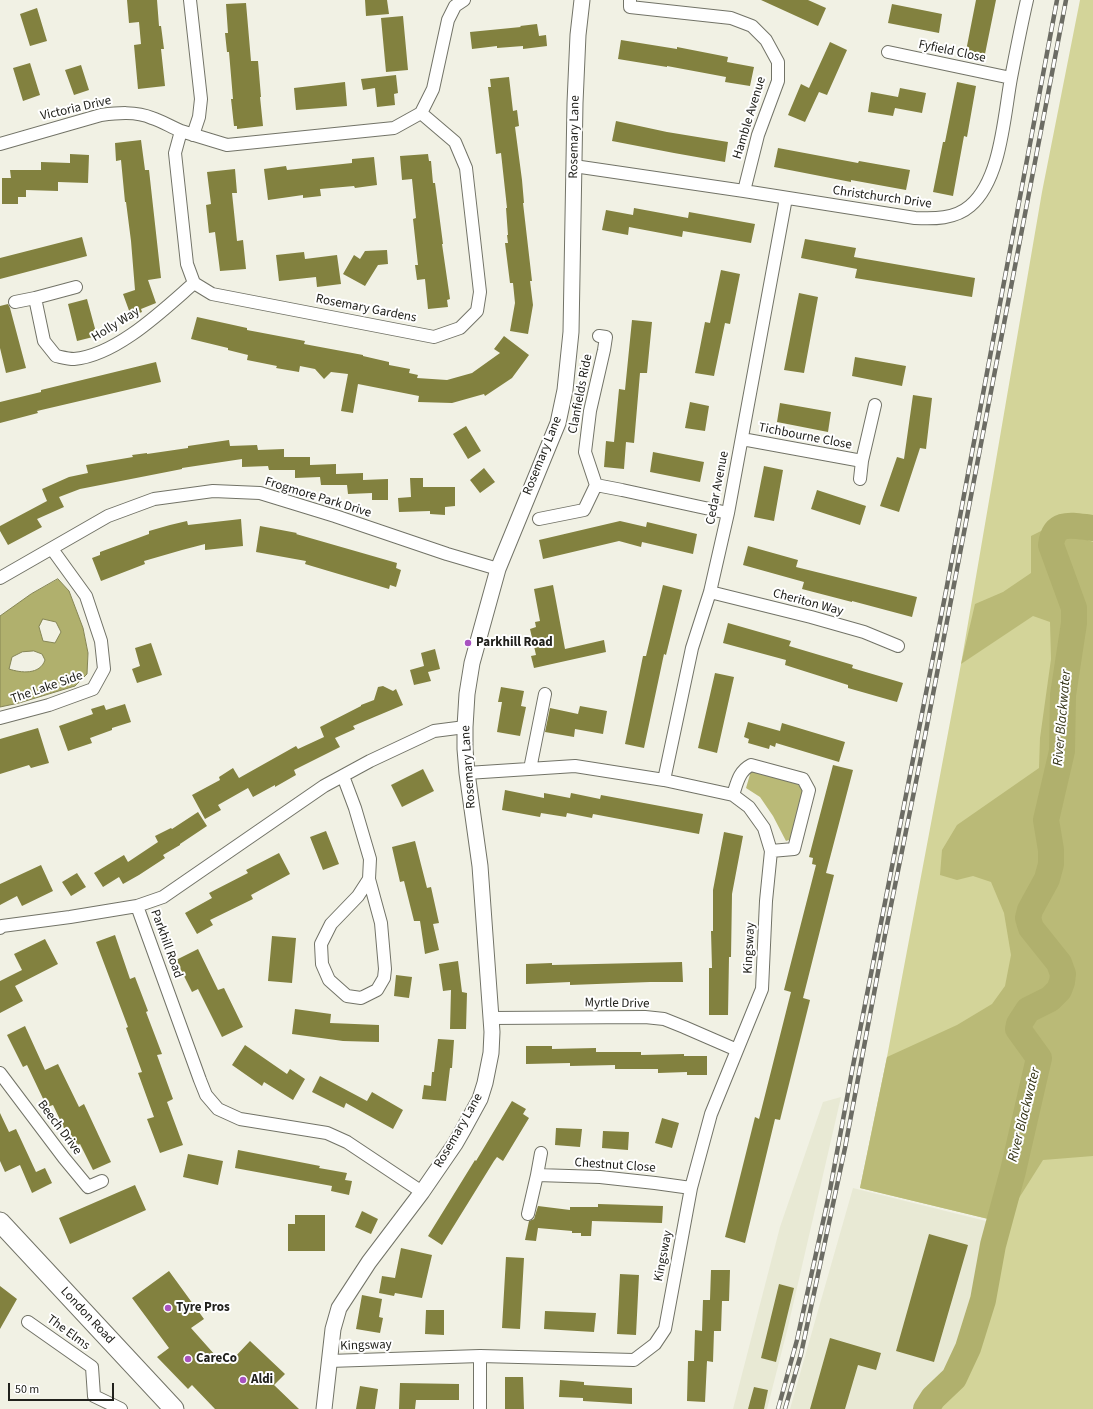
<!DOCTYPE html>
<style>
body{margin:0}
#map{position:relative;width:1093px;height:1409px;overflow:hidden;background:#f1f1e4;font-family:"Source Sans 3",sans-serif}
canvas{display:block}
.scale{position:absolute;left:8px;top:1383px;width:106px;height:18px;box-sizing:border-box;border:2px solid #21211c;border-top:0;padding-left:5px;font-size:12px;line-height:14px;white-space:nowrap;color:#21211c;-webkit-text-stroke:3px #fff;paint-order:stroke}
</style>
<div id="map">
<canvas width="1093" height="1409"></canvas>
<div class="scale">50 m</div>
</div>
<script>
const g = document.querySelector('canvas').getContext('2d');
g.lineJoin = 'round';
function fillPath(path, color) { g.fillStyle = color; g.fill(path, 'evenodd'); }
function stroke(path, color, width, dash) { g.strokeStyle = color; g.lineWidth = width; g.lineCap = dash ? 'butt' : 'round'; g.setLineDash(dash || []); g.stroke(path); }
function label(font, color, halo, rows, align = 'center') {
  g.font = font + ' "Source Sans 3",sans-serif'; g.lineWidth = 4; g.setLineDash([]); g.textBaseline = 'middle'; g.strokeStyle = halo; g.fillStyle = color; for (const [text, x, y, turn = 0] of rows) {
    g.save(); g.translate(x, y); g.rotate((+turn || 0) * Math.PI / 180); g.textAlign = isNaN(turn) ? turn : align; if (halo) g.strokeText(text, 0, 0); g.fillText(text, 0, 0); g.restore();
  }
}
const built = new Path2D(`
 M841 1097 787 1331 767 1409H733L780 1227 823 1102Z
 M853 1188 994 1223 979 1299 964 1345 950 1375 930 1395 922 1409H790Z`);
const green = new Path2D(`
 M1080 0H1093V1409H936L940 1402 960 1383 976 1346 991 1305 1003 1244 1009 1224 860 1188 887 1057 961 664 1042 192Z`);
const forest = new Path2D(`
 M1051 526 1093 542V1156L1043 1160 1019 1198 1009 1224 860 1188 887 1057 957 1025 992 1004 1005 986 1011 955 1004 913 991 882 973 876 957 880 940 875 942 850 957 825 1039 768 1040 738 1051 659 1050 622 1033 616 961 664 975 604 1003 592 1031 573V536Z
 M751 771 795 782 804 790 792 839 786 841 773 816 760 797 746 788Z`);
const water = new Path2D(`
 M58 579 69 591 83 628 88 653 87 674 75 686 19 703 0 707V616L31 594ZM43 619 56 622 61 632 55 643 43 641 39 627ZM34 651 42 654 45 660C40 675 21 673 9 669L12 657 22 652Z`);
const river = new Path2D(`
 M926 1409 933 1398 954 1378 968 1348 983 1300 993 1245 1013 1171 1039 1058 1018 1029 1019 1024 1028 1010 1050 999 1059 990 1062 982 1063 974 1059 963 1031 928 1028 918 1030 910 1047 879 1051 864V850L1046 820 1062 751 1063 695 1074 623V608L1051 545C1054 519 1074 526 1093 528`);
const building = new Path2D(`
 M127 0H157L159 26H161L164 49H161L165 86 138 89 134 45 141 44 139 22 129 23Z
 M365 0H387L389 14 366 16Z
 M761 0H808L826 8 818 26Z
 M976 0H996L985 54 966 51Z
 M246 3 251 61H258L261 97H260L263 126 237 129V126H234L231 99H233L229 52H227L225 33H228L226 4Z
 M892 4 942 14 939 33 888 23Z
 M37 8 47 41 30 46 20 14Z
 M403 16 408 70 386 72 381 18Z
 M537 24 539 36 546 35 547 46 523 49V46L497 48V46L472 49 470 32 521 27 520 26Z
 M621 40 677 49V47L728 57 727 62 754 67 750 86 725 82 726 77 667 66V67L618 59Z
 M830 42 847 50 827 95 819 92 805 122 788 115 801 84 809 88Z
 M30 63 40 95 23 101 13 68Z
 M81 65 89 90 74 95 65 70Z
 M396 75 398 93 394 94 395 105 377 107 375 88 363 90 361 79Z
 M509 77 513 111 517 110 519 126 515 127 522 180 524 203H523L532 281H530L533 305 528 334 510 331 515 303 513 283H510L505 243H508L507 235H508L506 208H507L501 153 496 154 488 87H491L490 79Z
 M345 82 347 106 296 110 294 88Z
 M957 82 976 86 967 137 964 136 953 196 933 192 943 142H945Z
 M900 88 926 93 922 113 895 108 893 116 868 112 871 92 898 97Z
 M616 121 667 132 728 142 725 162 674 153 612 141Z
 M141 140 145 170H149L161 278 148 280 156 303 141 309 142 312 131 316 123 294 135 290 131 241 126 202H125L121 160 116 161 115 143Z
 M778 148 858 163 859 161 910 170 906 190 851 180V182L774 167Z
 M70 154 89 155 88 183 58 182V191L26 190V197H18V204H2V178H11L10 170H41V162L70 163Z
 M428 154 429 161H431L433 183H435L443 244H442L450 299 447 300 448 307 428 309 425 279 417 280 415 265H418L413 219 416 218 412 179 402 180 400 156Z
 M374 157 377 185 355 188 354 186 320 189 321 196 303 198V195L268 200 264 169 286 166 287 170 352 163V159Z
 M235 169 237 193H232L237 241 243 240 246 269 220 271 215 232 209 233 206 205 211 204 207 172Z
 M634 208 688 218 689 212 755 224 751 243 683 231 682 237 629 227 628 235 602 230 606 210 633 215Z
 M82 237 87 256 0 279V258Z
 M805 239 856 248 854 257 975 278 972 297 855 278 857 269 801 258Z
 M387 250 388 264 378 265 365 286 343 274 354 255 360 259 365 251Z
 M304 252 305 259 337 255 341 284 317 287 316 277 279 281 276 255Z
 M721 270 740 274 730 324 725 323 714 376 695 373 705 322 710 323Z
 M799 293 818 297 804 373 784 370Z
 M87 299 97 336 77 341 68 304Z
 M8 304 10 308 26 368 6 373 0 348V306Z
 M197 317 247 328V330L305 341 304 344 363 355V356L389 362V365L410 369 409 373 418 375 417 378 447 380 472 373 500 353 494 349 504 336 529 355 512 378 485 396 484 394 452 403 418 402 419 396 358 384 353 413 341 411 348 374 331 372 324 379 315 369 300 366 299 372 276 368 277 366 247 360 248 355 228 350V348L191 339Z
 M632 320 652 322 647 373H640L634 443 626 442 624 469 604 467 606 441 614 442 619 389 625 390Z
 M855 357 906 366 902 386 852 376Z
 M156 362 161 382 37 411 38 413 0 423V402L41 392V390Z
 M913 395 932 398 926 449 920 448 899 512 880 506 897 457 904 459Z
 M690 402 709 406 705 431 685 428Z
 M780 403 831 412 828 432 777 422Z
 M466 426 481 451 468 459 453 434Z
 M229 440 230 446 257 445 258 450 284 449V457H310V465L336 464V474L363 473V480L388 479V500H372V493L348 494 347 485H321L320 477 295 478V470H269L268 466 242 467V459L182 468V469L80 489 59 497 64 507 37 519 42 527 8 545 0 531V526L47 501 42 489 69 477 88 473 86 465 133 457 132 455 147 453V454L188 448V446Z
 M653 452 704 462 700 482 650 472Z
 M764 466 783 470 774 521 754 517Z
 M484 468 495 482 480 493 470 480Z
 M410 478H423V487H455V506L445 507V515L430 514V511L399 512 398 498 411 497Z
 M817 490 866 506 860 525 811 509Z
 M241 519 243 546 205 550V544L182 550 144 561 145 564 101 581 92 558 100 555V552L149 534V531L170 525 187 521 188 525Z
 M620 521 646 527 647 522 697 534 693 554 642 542 641 547 619 541 543 559 539 540Z
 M260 526 297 533 296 534 397 563 396 568 401 570 396 587 390 585 389 589 305 564 306 561 256 552Z
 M748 546 798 560 796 567 917 597 912 617 852 601V602L802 589 804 582 743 565Z
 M553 585 565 649 604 640 606 652 534 668 531 656 536 655 530 629 536 627 535 622 540 621 534 589Z
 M663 585 682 590 666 655 664 654 644 748 625 744 643 656H646Z
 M728 623 791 641 789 646 853 665 852 668 903 683 897 702 848 688V685L785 665 786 660 723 643Z
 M151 643 162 675 137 683 132 669 140 666 135 648Z
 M435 649 440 669 428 672 431 681 414 685 410 670 424 666 421 653Z
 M715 673 734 677 717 753 698 748Z
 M383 686 393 691 396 689 403 705 353 726 355 729 335 738 340 747 294 770 296 775 275 787V785L253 797 248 788 218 805 221 810 205 819 192 795 220 780 219 777 233 768 239 778 296 746 298 749 324 737 320 727 361 706V705L374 700 378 687Z
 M501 687 524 691 521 706 526 707 520 736 497 732 502 702H498Z
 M125 704 131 722 112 728V730L90 738 92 743 68 751 59 726 93 714 91 709 104 705 106 710Z
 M580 706 607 711 603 734 575 729 574 737 545 732 550 708 578 714Z
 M748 722 780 731 782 723 845 742 839 762 776 743 775 747 770 745 769 749 748 743 749 739 744 737Z
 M38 728 49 763 31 768 29 765 0 774V739Z
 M833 765 853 770 826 873 834 875 803 998 810 1000 780 1120 775 1119 745 1243 725 1237 755 1117 759 1119 791 992 784 990 816 865 812 864 813 858 809 857Z
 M423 769 434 791 402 807 391 785Z
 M505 790 544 798V793L570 798 571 793 600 799 601 795 703 814 699 834 593 814 592 818 567 813 566 817 541 813 540 817 502 810Z
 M198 812 207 826 180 844V845L163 855 165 858 139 875 123 884 119 877 103 887 94 873 124 855 128 862 158 842 155 836 171 828 172 829Z
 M326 831 339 864 323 870 310 837Z
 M724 832 743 836 732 894 731 957H729L728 1015H709V968H712L711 931H713V890Z
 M415 841 427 888 431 887 439 923 433 924 439 950 425 954 420 921H414L404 881 400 882 392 847Z
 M279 853 290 874 251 895 253 899 210 920 213 925 197 934 185 913 212 898 209 893 248 873 246 870Z
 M41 865 53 891 22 906 17 896 0 905V884Z
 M77 873 86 887 71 896 62 882Z
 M115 935 130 979 135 977 148 1011 146 1012 162 1054 157 1055 173 1099 167 1102 183 1145 160 1153 147 1119 154 1117 138 1073 142 1072 126 1028 128 1027 96 942Z
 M272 936 296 938 292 983 268 981Z
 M45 939 58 964 15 986 23 1001 0 1013V981L22 970 14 954Z
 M198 949 218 990 224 988 243 1027 222 1037 198 989 192 992 176 960Z
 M458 961 462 992 467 993 466 1029H450L451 990 443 991 439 964Z
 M682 962 683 982H650L570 985V982L526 984V964L552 963V965Z
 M396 975 412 977 409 998 394 996Z
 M295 1009 331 1014 330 1023 379 1025V1042L343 1041 292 1034Z
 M25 1026 45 1070 58 1064 79 1107 84 1104 111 1162 93 1170 80 1144 73 1147 53 1105 47 1107 27 1065 23 1067 7 1035Z
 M438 1039 454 1040 452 1068H450L446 1101 422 1099 424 1085 431 1086 432 1072H434Z
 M245 1045 287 1074 290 1069 305 1079 293 1100 264 1082 262 1086 232 1065Z
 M526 1046H552V1049L596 1048V1052H641V1055L684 1054V1056H707V1075H687V1072L658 1073V1069H615V1065L570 1066V1063L526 1064Z
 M320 1076 367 1101 372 1092 403 1110 393 1129 346 1103 344 1108 312 1092Z
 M512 1101 526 1109 523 1114 529 1118 503 1161 497 1157 494 1161 442 1245 428 1236 475 1160 476 1161Z
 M0 1113 9 1132 16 1129 36 1172 45 1168 52 1183 32 1193 20 1165 5 1172 0 1161Z
 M662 1118 679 1123 672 1148 655 1143Z
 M556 1128 582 1129 580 1147 555 1145Z
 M603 1131 629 1132 628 1150 602 1148Z
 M238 1150 320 1166 319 1168 347 1173 345 1180 352 1181 349 1195 331 1191 332 1186 235 1168Z
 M188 1154 223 1161 218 1185 183 1177Z
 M135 1185 146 1210 70 1244 59 1218Z
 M598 1204 663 1206 662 1223 592 1221 591 1236H581V1233H572V1231L538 1228 536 1241 525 1240 529 1221 534 1219 538 1206 570 1210V1207H598Z
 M362 1211 378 1219 371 1234 355 1227Z
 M295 1215H325V1251H288V1224H295Z
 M929 1234 968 1245 934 1362 896 1351Z
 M401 1248 432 1255 422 1298 395 1293 394 1296 379 1293 382 1276 395 1278Z
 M506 1257 524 1258 520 1329 502 1328Z
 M711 1270H730L729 1301H722L721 1331H714L713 1362 707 1361 705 1402 687 1401 688 1361H694L695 1330 702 1331 703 1300H710Z
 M169 1271 204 1319 191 1328 223 1364 230 1357 233 1359 250 1341 285 1374 274 1385 299 1409H215L192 1385 188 1389 157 1357 169 1348 132 1298Z
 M620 1274 639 1275 636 1335 617 1334Z
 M779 1284 794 1288 776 1362 761 1358Z
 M0 1286 17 1299 0 1329Z
 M362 1295 382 1299 379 1317 383 1318 380 1333 356 1329Z
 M426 1310H444V1335L425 1334Z
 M545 1311 596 1313 594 1332 544 1329Z
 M830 1338 881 1353 876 1370 858 1365 845 1409H810Z
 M505 1377H523L524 1409H505Z
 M560 1380 584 1382V1385L632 1388V1404L583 1401V1398L559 1397Z
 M400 1383 459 1384V1400H416L415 1409H399Z
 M360 1386 378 1389 375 1409H356Z
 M754 1387 768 1390 764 1409H748Z`);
const minor = new Path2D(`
 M190 0 201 99 199 117 193 135
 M630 0V7L731 18 752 26 766 40 778 62V81L758 135 744 191
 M888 52 1011 78
 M421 113 455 142 466 168 480 292 477 311 460 328 434 337 212 294 194 283 187 264 175 153 181 131 227 145 394 128 421 113 433 89 448 20 455 6 464 0
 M0 144 101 115C117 113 136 111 152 118 162 121 171 127 181 131
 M574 166 744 191 915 218C934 219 955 219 970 206 1001 180 1004 116 1011 78 1016 52 1021 26 1027 0
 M76 287 35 298 44 341 56 356C61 357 68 359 74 359 117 355 163 310 194 283
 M15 302 35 298
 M599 336 606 337 604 350 590 411 585 452 596 485 622 490 728 513
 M742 439 862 461 875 405
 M860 479 862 461
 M539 519 584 510 596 485
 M0 578 108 516 154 499 213 491 260 493 335 516 447 554 498 569
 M710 592 811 617 864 632 898 646
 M0 718 49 705 93 689 104 669 101 641 86 596 52 549
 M530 769 545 694
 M343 776 355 808 370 859 369 879 381 923 385 969 384 978 377 990 361 998 347 996 329 980 322 964 321 944 331 924 358 896 369 879
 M664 780 692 648 710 592 728 513 786 198
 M733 795C737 783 739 771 751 765L803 779 809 790 794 849 771 851
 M0 928 2 926 70 917 137 906
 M491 1018 645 1017 664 1019 684 1027 737 1050
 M0 1073 64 1158 88 1187 102 1181
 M537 1175 541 1153
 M422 1192 347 1142 327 1133 240 1119 218 1109 206 1095 200 1080 137 906 163 897 324 786 370 761 434 731 465 727
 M528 1214 537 1175 600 1177 655 1183 691 1188
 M28 1322 92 1367 94 1396 121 1409
 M329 1361 480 1356 634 1360 655 1344 665 1329 691 1188 711 1114 762 989 766 901 771 851 764 828 749 807 733 795 664 780 575 766 467 773
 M480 1409V1356`);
const tertiary = new Path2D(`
 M324 1409 333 1329 339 1308 369 1262 422 1192 455 1144 463 1130 480 1099 485 1083 491 1053 492 1032 480 866 467 773 465 749V727L467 694 472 663 498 569 558 423 565 390 571 332 575 103 578 35 582 0`);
const primary = new Path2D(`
 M0 1222 174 1409`);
const rail = new Path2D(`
 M778 1409 797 1340 830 1190 852 1071 946 591 1057 0
 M785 1409 801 1354 845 1148 885 935 921 757 1066 0`);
const markers = [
 [468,643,4,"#a852c0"],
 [168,1308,4,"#a852c0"],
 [188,1359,4,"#a852c0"],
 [243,1380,4,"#a852c0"]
];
const streetNames = [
 ["Fyfield Close",952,52,12],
 ["Victoria Drive",76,109,-13],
 ["Hamble Avenue",750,118,-73],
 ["Rosemary Lane",575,137,-89],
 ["Christchurch Drive",882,198,8],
 ["Rosemary Gardens",366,309,11],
 ["Holly Way",116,325,-32],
 ["Clanfields Ride",581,394,-79],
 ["Tichbourne Close",805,437,11],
 ["Rosemary Lane",543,456,-68],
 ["Cedar Avenue",718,488,-79],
 ["Frogmore Park Drive",318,498,17],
 ["Cheriton Way",808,603,15],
 ["The Lake Side",47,688,-19],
 ["Rosemary Lane",469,767,-94],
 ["Parkhill Road",166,944,70],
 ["Kingsway",750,948,-87],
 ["Myrtle Drive",617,1004,1],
 ["Beech Drive",59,1128,53],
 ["Rosemary Lane",459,1131,-60],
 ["Chestnut Close",615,1166,4],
 ["Kingsway",664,1256,-79],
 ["London Road",87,1316,47],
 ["The Elms",68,1333,36],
 ["Kingsway",366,1346,-2]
];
const poiNames = [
 ["Parkhill Road",476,643],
 ["Tyre Pros",176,1308],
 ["CareCo",196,1359],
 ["Aldi",251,1380]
];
const waterNames = [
 ["River Blackwater",1063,718,-85],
 ["River Blackwater",1025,1115,-76]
];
fillPath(built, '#e8e9d4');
fillPath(green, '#d3d499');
fillPath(forest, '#baba77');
fillPath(water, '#b0b06d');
stroke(water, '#858555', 1);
stroke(river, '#b0b06d', 26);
fillPath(building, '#82813f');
stroke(minor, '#727367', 14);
stroke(tertiary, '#727367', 17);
stroke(primary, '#727367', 21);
stroke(minor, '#fff', 12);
stroke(tertiary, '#fff', 15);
stroke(primary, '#fff', 19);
stroke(rail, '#6c6c64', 4.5);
stroke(rail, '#fff', 3, [9]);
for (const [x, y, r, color] of markers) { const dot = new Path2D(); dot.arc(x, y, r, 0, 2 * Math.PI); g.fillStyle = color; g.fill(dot); stroke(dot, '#fff', 1.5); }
label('13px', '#21211c', '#fff', streetNames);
label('bold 13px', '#21211c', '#fff', poiNames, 'left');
label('italic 14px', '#313012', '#fff', waterNames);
</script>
